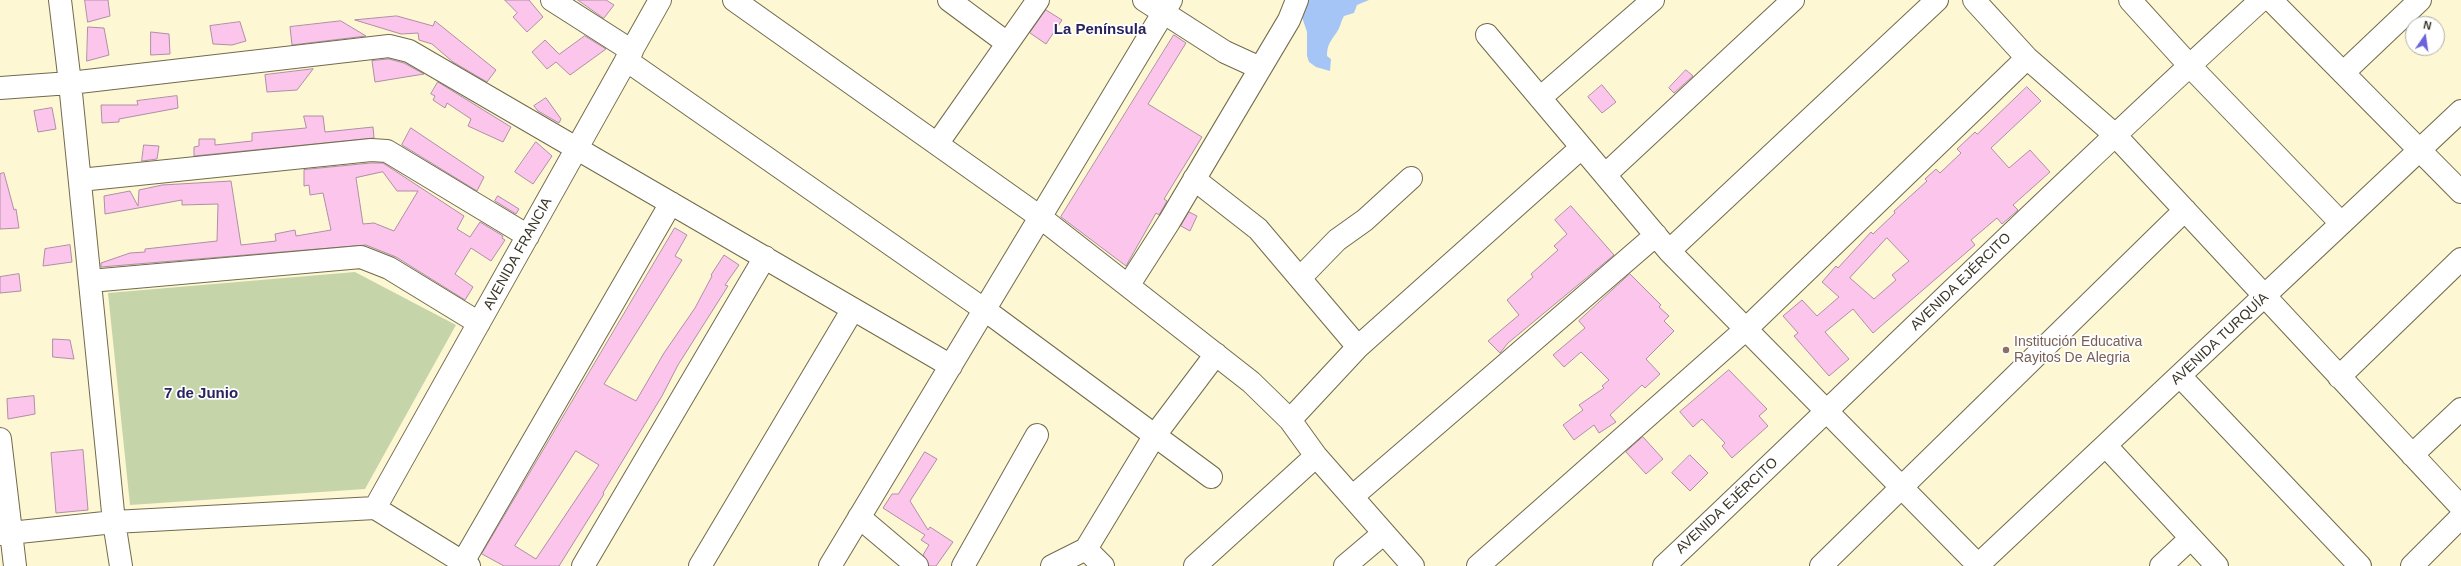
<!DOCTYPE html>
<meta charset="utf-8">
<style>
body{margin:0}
#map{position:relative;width:2461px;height:566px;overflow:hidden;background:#fef7d4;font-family:Helvetica,sans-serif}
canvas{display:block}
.north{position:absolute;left:2405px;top:16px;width:40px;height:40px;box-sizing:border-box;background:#fff;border:1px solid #b0afa9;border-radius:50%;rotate:13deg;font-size:11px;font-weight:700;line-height:16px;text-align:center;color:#393628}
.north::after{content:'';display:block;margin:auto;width:14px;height:18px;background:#6b63dd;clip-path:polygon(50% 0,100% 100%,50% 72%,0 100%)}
</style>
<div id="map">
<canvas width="2461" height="566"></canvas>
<div class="north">N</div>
</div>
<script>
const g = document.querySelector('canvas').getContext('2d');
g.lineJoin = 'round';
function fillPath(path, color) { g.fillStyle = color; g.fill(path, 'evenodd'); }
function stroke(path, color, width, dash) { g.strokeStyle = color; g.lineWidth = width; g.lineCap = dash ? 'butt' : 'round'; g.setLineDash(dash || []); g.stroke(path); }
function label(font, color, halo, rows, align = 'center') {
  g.font = font + ' Helvetica,sans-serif'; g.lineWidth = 3.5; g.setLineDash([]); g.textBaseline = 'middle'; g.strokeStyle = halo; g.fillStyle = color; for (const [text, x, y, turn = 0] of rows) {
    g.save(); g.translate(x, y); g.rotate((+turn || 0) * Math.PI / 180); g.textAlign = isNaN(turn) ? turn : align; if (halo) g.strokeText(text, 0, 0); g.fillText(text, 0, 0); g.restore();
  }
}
const green = new Path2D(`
 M355 272 456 325 365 489 130 505 108 293Z`);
const water = new Path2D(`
 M1304 0H1369L1357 5 1354 13 1344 16C1341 21 1340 28 1337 32 1331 41 1327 44 1327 56L1331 59 1330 71 1316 67 1309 62 1307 56V32L1300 11Z`);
const building = new Path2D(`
 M85 0H108L110 16 88 22Z
 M505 0H529L543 17 527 32 513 17 517 13Z
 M578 0H606L614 5 604 18Z
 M1046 10 1062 20 1046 44 1030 33Z
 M397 16 433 26 435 21 496 70 487 82 453 62 432 44 419 40 418 33 401 34 355 20Z
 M341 21 366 36 292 45 290 27Z
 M240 22 246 41 232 45 213 44 210 26Z
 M88 27 104 28 109 55 87 61Z
 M151 32 169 34 170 54 151 55Z
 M1174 35 1186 43 1148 104 1202 137 1164 199 1167 201 1159 215 1156 213 1126 266 1061 217Z
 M585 36 606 49 570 75 556 62 547 69 532 52 545 40 559 54Z
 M389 59 404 63 424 74 375 82 372 61Z
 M313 69 297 90 267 92 265 75Z
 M1686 70 1693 76 1674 93 1669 88Z
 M438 82 511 127 503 142 468 126 471 119 447 103 445 108 433 100 435 96 431 94Z
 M1602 85 1616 102 1602 113 1588 97Z
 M2027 87 2041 101 1991 148 2009 168 2030 150 2050 172 2013 205 2018 210 2002 224 1997 218 1971 240 1975 245 1873 333 1853 309 1825 332 1849 359 1829 376 1794 336 1798 333 1783 316 1802 300 1817 316 1839 297 1822 282 1836 266 1838 268 1871 232 1873 234 1895 213 1894 211 1927 181 1925 179 1936 169 1940 173 1961 153 1957 149 1975 132 1977 134ZM1887 238 1909 261 1892 275 1896 280 1874 299 1850 278Z
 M177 96 178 108 119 119V122L102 123 101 105H138L137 101Z
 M546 98 561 119 559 123 538 111 534 106Z
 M52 108 56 129 38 132 34 111Z
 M304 116H323L325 132 373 127 374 138 194 156V147L199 146V139H215V145L252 141V133L306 128Z
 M411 128 484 177 477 191 402 145Z
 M536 142 552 156 533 184 515 172Z
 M144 145 159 146 157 159 142 161Z
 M371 163H383L464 216 457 229 470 237 480 222 503 236 502 238 505 240 491 261 471 248 455 274 473 287 465 300 396 257 366 245 101 267V263L130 253 145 252V249L217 241 218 204 182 205V200L105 214 104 196 130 191 138 206 139 190 162 185 231 181 241 245 276 241 275 234 295 230 296 236 331 230 323 193 310 195 309 185 304 186V170ZM383 172 397 191H418L394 231 374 223 363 224 356 178Z
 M4 173 14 210 16 209 19 228 0 229V174Z
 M498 196 519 209 516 214 495 201Z
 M1571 206 1614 255 1508 343 1500 353 1488 341 1519 315 1507 300 1533 277 1531 274 1558 250 1554 246 1567 234 1555 220Z
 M1189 212 1197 216 1190 231 1181 226Z
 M675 228 687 235 675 256 682 260 604 384 636 401 664 353 695 308 712 276 711 275 724 255 739 265 725 285 728 286 678 365 662 396 603 493 604 494 559 566H504L482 554ZM576 451 599 465 536 559 515 546Z
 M70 245 72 262 43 266 45 249Z
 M19 274 21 291 0 293V277Z
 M1630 274 1661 305 1659 307 1669 316 1664 321 1674 331 1646 359 1660 374 1645 388 1642 385 1610 415 1616 422 1599 433 1594 425 1574 440 1563 425 1583 410 1579 405 1604 388 1602 386 1609 380 1581 352 1564 367 1553 355 1585 328 1579 321Z
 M53 339 70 340 74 359 53 357Z
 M1729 370 1767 409 1759 416 1768 426 1732 458 1722 446 1725 443 1702 419 1693 427 1680 412Z
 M34 396 35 414 8 419 7 399Z
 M1643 437 1663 459 1646 474 1626 452Z
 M83 450 88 510 56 513 51 453Z
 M925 452 937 459 910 501 928 530 930 527 953 542 936 566H929L923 555 929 545 921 540 925 535 883 508 892 494H898Z
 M1690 455 1708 473 1690 491 1672 473Z`);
const minor = new Path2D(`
 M60 0 70 83 114 522 121 566
 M552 0 632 51
 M734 0 1040 217 1251 382 1290 420 1316 456 1413 566
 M949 0 1007 43
 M1144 0 1225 52 1260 68
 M1974 0 2027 58 2114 134 2461 507
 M2130 0 2189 65 2341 223
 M2271 0 2461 192
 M1487 35 1669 251 1979 566
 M626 60 985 310 1211 477
 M2343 73 2420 0
 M0 88 70 83 389 46 409 51 951 366
 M1540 98 1653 0
 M937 144 1038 0
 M1605 175 1793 0
 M1194 179 1258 229 1358 347
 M80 180 371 150 387 151 528 236
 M1669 251 1937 0
 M1301 277 1337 240 1365 220 1411 178
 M90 281 361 257 389 268 479 323
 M1128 286 1169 222 1289 20 1297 0
 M2180 376 2360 566
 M2339 377 2461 259
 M1290 420 1358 347 1581 148
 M0 439 15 566
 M2106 446 2217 566
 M2412 455 2461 409
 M1352 497 1656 235
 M375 508 660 0
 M859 517 917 566
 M0 534 114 522 375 508 469 566
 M1086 549 1103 566
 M463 562 671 203
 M583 566 765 257
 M700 566 853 309
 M830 566 1171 0
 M963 566 1037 435
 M1052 566 1086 549 1155 435 1216 354
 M1195 566 1316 456
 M1345 566 1384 533
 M1478 566 1746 329 2027 58
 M1664 566C1863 378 2058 185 2261 0
 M1821 566 2185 210
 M1977 566 2461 111
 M2161 566 2191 538
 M2412 566 2461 517`);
const markers = [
 [2006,350,4,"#8d6e63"]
];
const streetNames = [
 ["AVENIDA FRANCIA",518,254,-61],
 ["AVENIDA EJÉRCITO",1961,282,-44],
 ["AVENIDA TURQUÍA",2220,339,-43],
 ["AVENIDA EJÉRCITO",1727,506,-43]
];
const educationNames = [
 ["Institución Educativa",2014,342],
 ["Rayitos De Alegria",2014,358]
];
const neighbourhoodNames = [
 ["La Península",1100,30],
 ["7 de Junio",201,394]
];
fillPath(green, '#c6d5a9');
fillPath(water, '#a6c5f7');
fillPath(building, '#fcc6ec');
stroke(building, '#ad8fa4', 1);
stroke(minor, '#716b4c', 24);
stroke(minor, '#fff', 22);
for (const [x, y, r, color] of markers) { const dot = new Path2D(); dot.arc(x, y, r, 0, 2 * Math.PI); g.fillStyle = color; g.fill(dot); stroke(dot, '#fff', 1.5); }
label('14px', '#393628', '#fff', streetNames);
label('14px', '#785e54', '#fff', educationNames, 'left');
label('bold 15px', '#28235d', '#fff', neighbourhoodNames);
</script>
